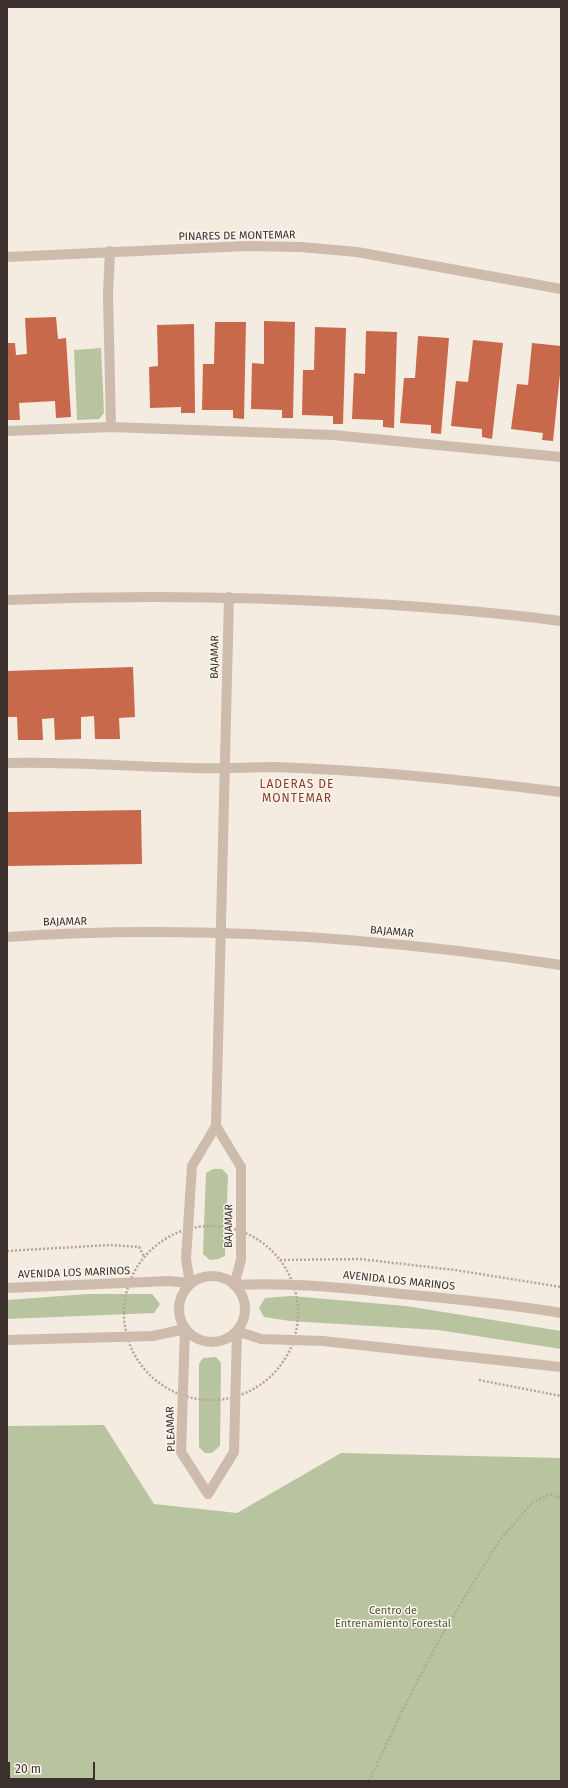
<!DOCTYPE html>
<style>
body{margin:0}
#map{position:relative;width:568px;height:1788px;overflow:hidden;background:#f4ebe1;font-family:"Fira Sans",sans-serif}
canvas{display:block}
.frame{position:absolute;inset:0;border:8px solid #3b302b;pointer-events:none}
.scale{position:absolute;left:8px;top:1762px;width:87px;height:18px;box-sizing:border-box;border:2px solid #3b302b;border-top:0;padding-left:5px;font-size:12px;line-height:14px;white-space:nowrap;color:#3b302b;-webkit-text-stroke:3px #fbf5ee;paint-order:stroke}
</style>
<div id="map">
<canvas width="568" height="1788"></canvas>
<div class="frame"></div>
<div class="scale">20 m</div>
</div>
<script>
const g = document.querySelector('canvas').getContext('2d');
g.lineJoin = 'round';
function fillPath(path, color) { g.fillStyle = color; g.fill(path, 'evenodd'); }
function stroke(path, color, width, dash) { g.strokeStyle = color; g.lineWidth = width; g.lineCap = dash ? 'butt' : 'round'; g.setLineDash(dash || []); g.stroke(path); }
function label(font, color, halo, rows, align = 'center') {
  g.font = font + ' "Fira Sans",sans-serif'; g.lineWidth = 3; g.setLineDash([]); g.textBaseline = 'middle'; g.strokeStyle = halo; g.fillStyle = color; for (const [text, x, y, turn = 0] of rows) {
    g.save(); g.translate(x, y); g.rotate((+turn || 0) * Math.PI / 180); g.textAlign = isNaN(turn) ? turn : align; if (halo) g.strokeText(text, 0, 0); g.fillText(text, 0, 0); g.restore();
  }
}
const green = new Path2D(`
 M101 348 104 413 99 419 77 420 74 350Z
 M213 1169H222L228 1175 225 1256 218 1259 210 1260 203 1254 206 1173Z
 M88 1294H152L160 1304 154 1313 7 1319V1300Z
 M291 1296 406 1306 561 1331V1349L438 1330 290 1321 264 1317 259 1308 265 1298Z
 M216 1357 221 1363 220 1446 212 1453H205L199 1447V1364L203 1358Z
 M104 1425 154 1504 237 1513 341 1453 561 1458V1781H7V1426Z`);
const building = new Path2D(`
 M56 317 58 339 66 338 71 417 56 418 55 401 19 403 20 420H7V343H15L16 355 27 354 25 318Z
 M264 321 295 322 293 418H282V410L251 409 252 363 264 364Z
 M215 322H246L244 419 233 418V410H202L203 364H214Z
 M194 324 195 413H181V407L150 408 149 367 158 366 157 325Z
 M315 327 346 328 343 424H333V416L302 415 303 370H314Z
 M366 331 397 332 394 428 383 427V420L352 419 354 373 365 374Z
 M418 336 449 338 441 434 431 433V425L400 423 404 378H415Z
 M473 340 503 343 492 439 482 437V429L451 426 456 381 468 382Z
 M532 343 561 346V364L553 441 542 440 543 433 511 429 517 384 528 385Z
 M133 667 135 717 119 718 120 739H95L94 716 81 717V739L55 740 54 718 42 719 43 740H18L17 717H7V671Z
 M141 810 142 864 7 866V812Z`);
const path = new Path2D(`
 M124 1313a87 87 0 1 1 174 0a87 87 0 1 1-174 0Z
 M7 1251 110 1245 139 1247 144 1256
 M280 1260 360 1259 455 1270 561 1287
 M479 1380 561 1396
 M369 1781 405 1705 442 1635 498 1542 533 1502 550 1494 561 1498`);
const street = new Path2D(`
 M110 251 108 294 111 427
 M7 257 247 246 301 247 357 252 561 289
 M7 431 111 427 333 435 561 457
 M7 600C125 595 242 596 360 603 427 607 494 612 561 621
 M7 763C70 761 132 767 194 768 221 769 248 767 275 767 371 770 466 780 561 792
 M7 937C192 924 378 937 561 965
 M216 1126 241 1167V1260L234 1285C290 1282 345 1288 401 1294 454 1299 508 1304 561 1313
 M179 1309a33 33 0 1 1 66 0a33 33 0 1 1-66 0Z
 M7 1288 169 1281 190 1283 186 1259 192 1166 216 1126 229 597
 M7 1340 153 1336 185 1329 181 1452 208 1494 234 1452 237 1331 261 1339 323 1341 561 1367`);
const streetNames = [
 ["PINARES DE MONTEMAR",237,236,-1],
 ["BAJAMAR",215,657,-89],
 ["BAJAMAR",65,922,-1],
 ["BAJAMAR",392,932,5],
 ["BAJAMAR",229,1226,-89],
 ["AVENIDA LOS MARINOS",74,1273,-2],
 ["AVENIDA LOS MARINOS",399,1281,6],
 ["PLEAMAR",171,1429,-92]
];
const parkNames = [
 ["Centro de",393,1611],
 ["Entrenamiento Forestal",393,1624]
];
const neighbourhoodNames = [
 ["LADERAS DE",297,785],
 ["MONTEMAR",297,799]
];
fillPath(green, '#b8c4a0');
fillPath(building, '#c8694b');
stroke(path, '#b9a596', 2.5, [2, 2]);
stroke(street, '#cdbbac', 10);
label('11px', '#3b302b', '#fbf5ee', streetNames);
label('11px', '#4a5a2e', '#fbf5ee', parkNames);
g.letterSpacing = '1px';
label('12px', '#8c3b22', '#fbf5ee', neighbourhoodNames);
g.letterSpacing = '0px';
</script>
